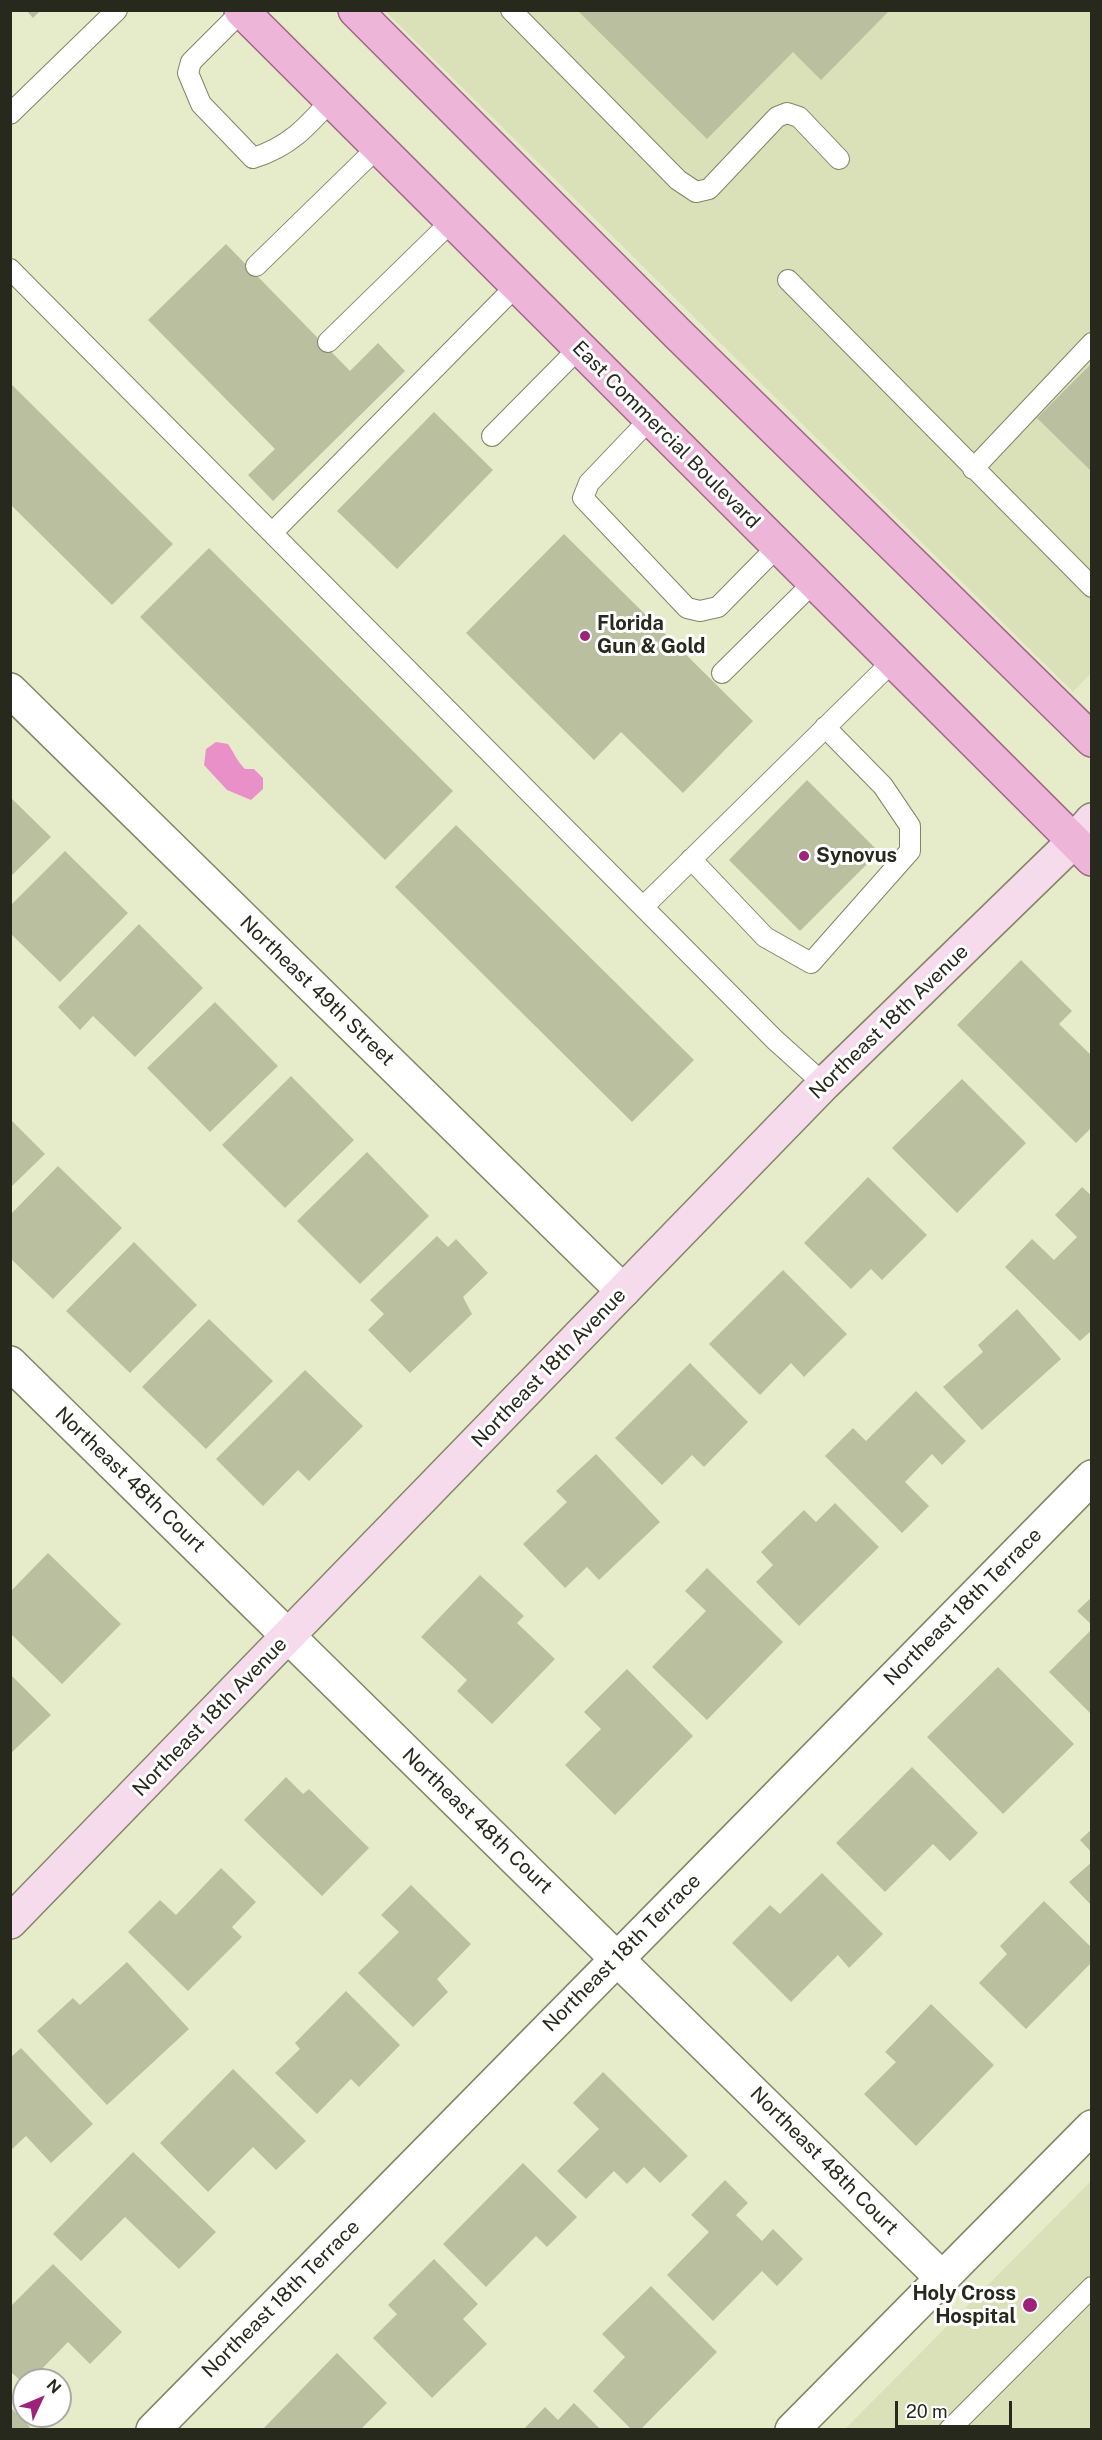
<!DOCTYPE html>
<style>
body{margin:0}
#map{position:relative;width:1102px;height:2440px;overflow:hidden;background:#e6ecca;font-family:"Public Sans",sans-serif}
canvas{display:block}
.frame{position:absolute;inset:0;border:12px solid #28291d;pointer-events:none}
.north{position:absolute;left:12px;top:2368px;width:60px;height:60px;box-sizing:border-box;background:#fff;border:2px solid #a9a9a5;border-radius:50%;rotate:46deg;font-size:16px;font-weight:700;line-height:24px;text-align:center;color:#28291d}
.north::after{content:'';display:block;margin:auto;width:21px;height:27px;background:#9c227a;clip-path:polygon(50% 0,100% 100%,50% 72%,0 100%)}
.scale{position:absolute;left:895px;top:2401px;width:117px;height:27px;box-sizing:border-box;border:3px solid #28291d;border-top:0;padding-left:8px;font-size:18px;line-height:21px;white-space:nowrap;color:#28291d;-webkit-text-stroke:4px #fff;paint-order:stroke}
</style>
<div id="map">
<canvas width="1102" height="2440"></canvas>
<div class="frame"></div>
<div class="north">N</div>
<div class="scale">20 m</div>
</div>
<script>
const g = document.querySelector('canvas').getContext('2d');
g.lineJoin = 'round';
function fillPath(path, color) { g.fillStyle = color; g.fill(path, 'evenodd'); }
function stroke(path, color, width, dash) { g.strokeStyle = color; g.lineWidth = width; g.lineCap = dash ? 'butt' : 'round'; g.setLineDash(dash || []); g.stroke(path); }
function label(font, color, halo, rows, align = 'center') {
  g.font = font + ' "Public Sans",sans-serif'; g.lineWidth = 6; g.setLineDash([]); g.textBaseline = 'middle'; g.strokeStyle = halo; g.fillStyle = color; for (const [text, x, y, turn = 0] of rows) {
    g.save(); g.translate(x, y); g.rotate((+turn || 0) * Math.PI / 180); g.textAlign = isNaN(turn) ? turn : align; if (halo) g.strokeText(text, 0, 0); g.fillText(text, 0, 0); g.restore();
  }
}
const built = new Path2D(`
 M385 11H1091L1092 672 1073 692Z
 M1091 2181V2429H845Z`);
const water = new Path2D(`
 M216 742 228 744C234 753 237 761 245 769H254L263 778V789L251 800 227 790 204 765 206 749Z`);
const building = new Path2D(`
 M26 10H41L33 18Z
 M577 10H890L821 80 793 52 707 139Z
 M226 244 350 371 378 343 405 371 273 501 248 475 275 449 148 320Z
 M1092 363V472L1037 418Z
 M10 383 173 544 112 605 10 504Z
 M434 412 493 470 397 569 337 511Z
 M564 534 753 721 683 793 621 732 594 760 466 633Z
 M209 548 453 791 385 860 140 617Z
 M807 780 879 852 800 931 729 860Z
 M10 797 51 837 10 877Z
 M456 825 694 1060 632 1122 395 887Z
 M65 851 128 913 60 982 10 933V906Z
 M139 924 203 988 135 1057 93 1016 80 1030 58 1007Z
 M1021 960 1072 1011 1059 1024 1092 1056V1127L1076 1143 957 1025Z
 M215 1002 278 1066 210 1132 147 1068Z
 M291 1076 354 1140 285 1208 222 1145Z
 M962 1079 1026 1143 957 1213 892 1148Z
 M10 1119 45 1154 10 1188Z
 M367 1152 429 1216 360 1284 297 1221Z
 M58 1166 122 1228 53 1299 10 1258V1215Z
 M868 1177 927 1235 882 1280 871 1269 851 1289 804 1243Z
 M1082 1187 1092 1196V1330L1080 1341 1005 1267 1032 1239 1054 1260 1077 1237 1055 1215Z
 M437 1236 448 1247 456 1239 488 1273 463 1297 472 1314 410 1373 368 1330 384 1314 370 1300Z
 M134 1242 197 1305 130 1373 66 1311Z
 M783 1270 847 1334 804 1377 791 1363 760 1395 709 1344Z
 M1017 1309 1061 1359 982 1430 943 1387 983 1352 978 1345Z
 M209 1319 273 1381 206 1449 142 1387Z
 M690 1363 748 1422 704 1467 692 1455 662 1485 615 1438Z
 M305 1370 363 1426 309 1481 298 1470 263 1506 216 1459Z
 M916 1391 966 1441 942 1465 932 1454 905 1482 929 1506 902 1533 825 1456 853 1428 866 1441Z
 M596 1454 660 1522 599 1580 587 1567 565 1588 523 1544 567 1502 556 1491Z
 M835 1503 879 1547 799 1626 756 1582 773 1565 761 1552 804 1510 816 1522Z
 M48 1553 121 1624 62 1684 10 1633V1592Z
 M707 1568 783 1642 707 1720 652 1667 706 1611 685 1591Z
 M480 1575 524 1616 517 1623 555 1659 492 1724 457 1691 467 1680 421 1637Z
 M1092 1597V1625L1077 1611Z
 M1092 1629V1711L1090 1713 1049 1672Z
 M998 1667 1074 1744 1003 1814 927 1737Z
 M627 1669 693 1736 615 1815 565 1765 601 1729 584 1712Z
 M10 1674 51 1715 10 1754Z
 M912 1767 978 1833 950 1861 933 1844 885 1892 836 1843Z
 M286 1777 303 1794 309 1789 369 1848 322 1896 244 1820Z
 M1092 1829V1853L1080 1840Z
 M1092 1862V1906L1069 1882Z
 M221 1868 256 1902 232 1927 242 1937 188 1991 128 1932 160 1900 176 1915Z
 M822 1873 883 1934 849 1968 838 1955 791 2002 732 1943 770 1905 780 1914Z
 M411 1885 471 1944 437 1979 448 1992 413 2027 358 1973 399 1932 381 1915Z
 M1044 1901 1092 1948V1962L1026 2029 979 1983 1007 1954 1000 1946Z
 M127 1962 189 2029 107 2105 37 2031 73 1998 80 2005Z
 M346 1991 400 2045 359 2087 351 2079 317 2114 275 2073 300 2049 295 2043Z
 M931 2004 994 2065 916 2146 864 2094 896 2062 885 2052Z
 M21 2048 93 2124 51 2163 26 2136 10 2151V2058Z
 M233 2069 306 2141 276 2170 253 2147 208 2192 160 2143Z
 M603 2072 688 2156 660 2183 644 2167 627 2184 614 2171 586 2199 557 2171 599 2129 573 2103Z
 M133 2152 216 2232 179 2269 125 2217 81 2261 53 2234Z
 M523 2163 577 2217 547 2247 536 2236 486 2287 443 2244Z
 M725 2180 748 2203 736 2215 762 2241 773 2229 803 2259 777 2286 762 2271 713 2321 667 2275 709 2232 691 2215Z
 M434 2259 478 2304 463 2319 487 2344 432 2398 373 2338 397 2314 388 2305Z
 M53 2264 122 2332 90 2364 68 2342 31 2380H24V2384L10 2371V2307Z
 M651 2286 717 2352 640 2430H632L593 2391 625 2357 602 2334Z
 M337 2353 387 2403 360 2430H262Z
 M574 2403 601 2430H523L545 2407 558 2420Z
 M10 2407 30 2427 28 2430H10Z`);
const lane = new Path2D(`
 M511 10 678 180 696 192 709 189 777 117 787 113 799 117 839 159
 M242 11 191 62 188 73 201 104 253 158C289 147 307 127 331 100
 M10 114 117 10
 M256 266 378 147
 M10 269 775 1040 824 1084
 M788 280 1092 587
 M328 342 452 221
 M650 419 589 483 583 498 687 608 700 611 718 607 778 546
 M492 436 579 348
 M973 469 1092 343
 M272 533 517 285
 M722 673 814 582
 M691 859 765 937 811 963 910 851V826L883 786 825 727
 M643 907 893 661
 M949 2430 1092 2287`);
const street = new Path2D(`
 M10 690 623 1291
 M10 1363 943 2279
 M153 2430 1092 1477
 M792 2430 1092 2127`);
const secondary = new Path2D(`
 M10 1922 824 1084 1074 841 1092 820`);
const primary = new Path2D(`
 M241 10 1092 859
 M355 10 678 334 1092 740`);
const markers = [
 [585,636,6,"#9c227a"],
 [804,856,6,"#9c227a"],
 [1030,2305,8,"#9c227a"]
];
const streetNames = [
 ["East Commercial Boulevard",666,435,45],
 ["Northeast 49th Street",317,991,44],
 ["Northeast 18th Avenue",889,1022,-44],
 ["Northeast 18th Avenue",549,1368,-46],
 ["Northeast 48th Court",130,1480,44],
 ["Northeast 18th Terrace",963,1607,-45],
 ["Northeast 18th Avenue",210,1717,-46],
 ["Northeast 48th Court",477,1821,44],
 ["Northeast 18th Terrace",622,1953,-45],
 ["Northeast 48th Court",824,2161,45],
 ["Northeast 18th Terrace",281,2299,-45]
];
const poiNames = [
 ["Florida",597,624],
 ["Gun & Gold",597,647],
 ["Synovus",816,856],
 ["Holy Cross",1016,2294,"right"],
 ["Hospital",1016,2317,"right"]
];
fillPath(built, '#dae0b8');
fillPath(water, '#ea90c9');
fillPath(building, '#babf9f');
stroke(lane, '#818566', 22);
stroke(street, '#818566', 36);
stroke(secondary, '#818566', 36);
stroke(primary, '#a06587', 36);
stroke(lane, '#fff', 20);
stroke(street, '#fff', 33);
stroke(secondary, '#f6dbec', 33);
stroke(primary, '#edb6d9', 33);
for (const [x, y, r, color] of markers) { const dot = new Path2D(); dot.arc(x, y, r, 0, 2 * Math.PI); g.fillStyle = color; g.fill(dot); stroke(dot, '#fff', 2); }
label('20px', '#28291d', '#fff', streetNames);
label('bold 20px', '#28291d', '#fff', poiNames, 'left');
</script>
